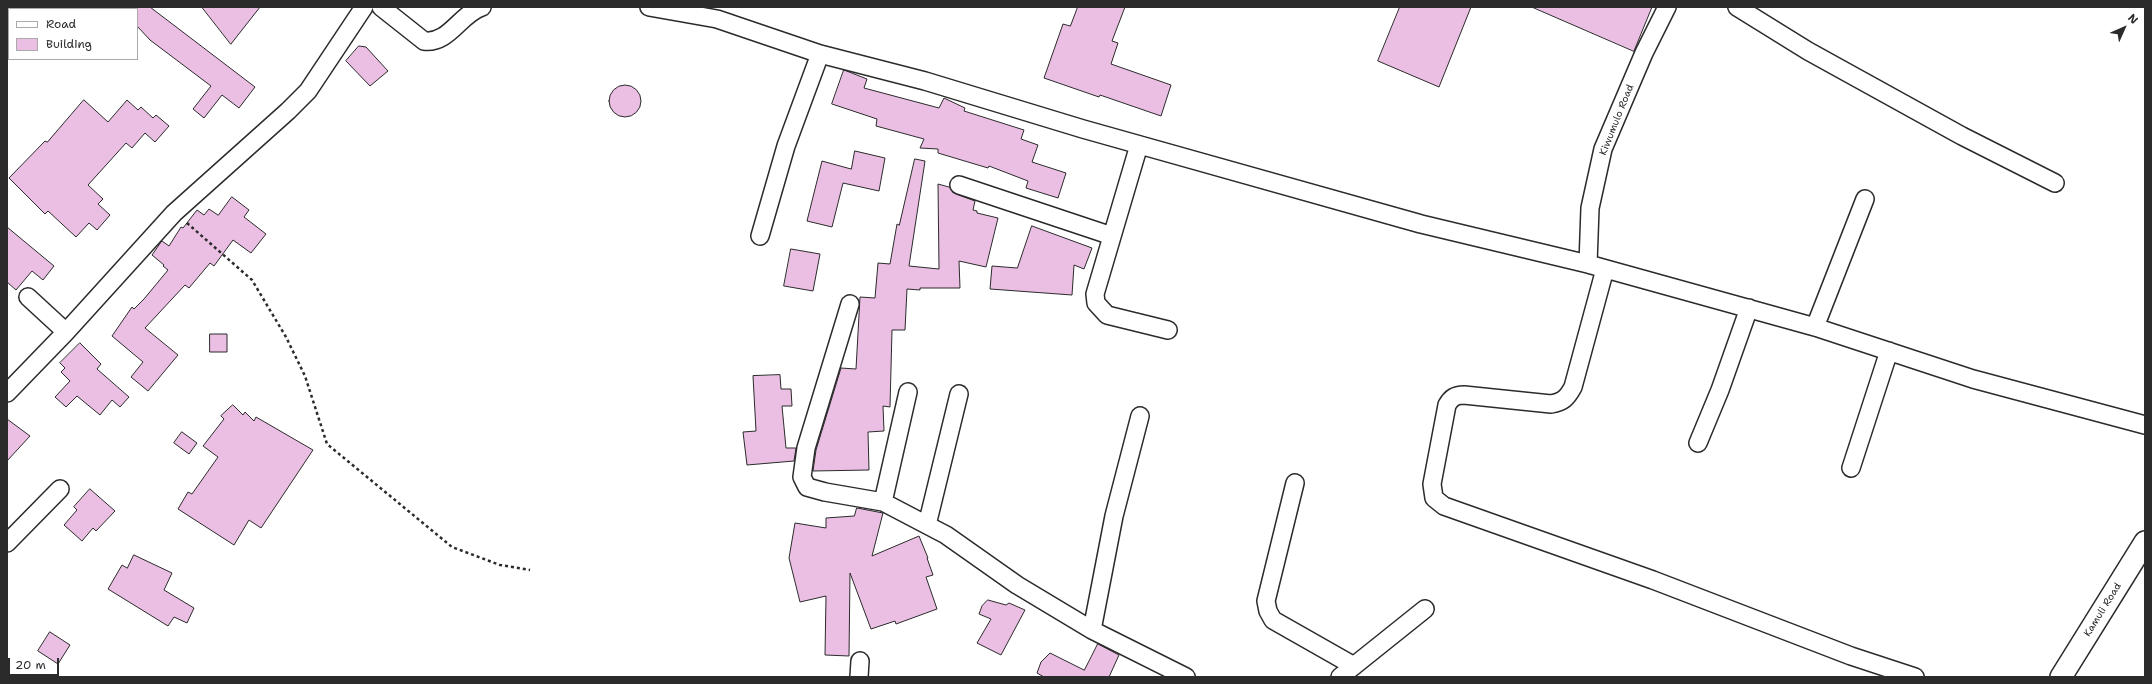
<!DOCTYPE html>
<style>
body{margin:0}
#map{position:relative;width:2152px;height:684px;overflow:hidden;background:#fff;font-family:"Shantell Sans",sans-serif}
canvas{display:block}
.frame{position:absolute;inset:0;border:8px solid #2b2b2b;pointer-events:none}
.legend{position:absolute;left:8px;top:8px;width:130px;height:52px;box-sizing:border-box;background:#fff;border:1px solid #aaa;margin:0;padding:5px 7px;list-style:none;font-size:12px;color:#2b2b2b}
.legend li{display:flex;align-items:center;gap:8px;height:20px}
.legend b{width:20px;border:1px solid #aaa}
.north{position:absolute;left:2104px;top:8px;width:40px;height:40px;-webkit-text-stroke:3px #fff;paint-order:stroke;rotate:45deg;font-size:11px;font-weight:700;line-height:16px;text-align:center;color:#2b2b2b}
.north::after{content:'';display:block;margin:auto;width:14px;height:18px;background:#2b2b2b;clip-path:polygon(50% 0,100% 100%,50% 72%,0 100%)}
.scale{position:absolute;left:8px;top:658px;width:51px;height:18px;box-sizing:border-box;border:2px solid #2b2b2b;border-top:0;padding-left:5px;font-size:12px;line-height:14px;white-space:nowrap;color:#2b2b2b;-webkit-text-stroke:3px #fff;paint-order:stroke}
</style>
<div id="map">
<canvas width="2152" height="684"></canvas>
<div class="frame"></div>
<ul class="legend">
<li><b style="height:5px;background:#fff"></b>Road</li>
<li><b style="height:11px;background:#ebbee3"></b>Building</li>
</ul>
<div class="north">N</div>
<div class="scale">20 m</div>
</div>
<script>
const g = document.querySelector('canvas').getContext('2d');
g.lineJoin = 'round';
function fillPath(path, color) { g.fillStyle = color; g.fill(path, 'evenodd'); }
function stroke(path, color, width, dash) { g.strokeStyle = color; g.lineWidth = width; g.lineCap = dash ? 'butt' : 'round'; g.setLineDash(dash || []); g.stroke(path); }
function label(font, color, halo, rows, align = 'center') {
  g.font = font + ' "Shantell Sans",sans-serif'; g.lineWidth = 4; g.setLineDash([]); g.textBaseline = 'middle'; g.strokeStyle = halo; g.fillStyle = color; for (const [text, x, y, turn = 0] of rows) {
    g.save(); g.translate(x, y); g.rotate((+turn || 0) * Math.PI / 180); g.textAlign = isNaN(turn) ? turn : align; if (halo) g.strokeText(text, 0, 0); g.fillText(text, 0, 0); g.restore();
  }
}
const building = new Path2D(`
 M137 7H150L255 87 239 108 222 95 204 118 193 109 211 86 150 40 137 26Z
 M202 7H260L231 44Z
 M1078 7H1125L1112 41 1118 43 1111 64 1171 85 1161 116 1100 95 1099 97 1044 78 1063 24 1070 26Z
 M1400 7H1471L1439 87 1378 61Z
 M1532 7H1652L1634 51Z
 M359 46 366 47 388 71 370 86 346 61Z
 M844 70 867 79 864 88 939 108 944 98 965 108 964 111 1024 130 1021 139 1038 145 1032 162 1066 173 1058 198 1026 188 1028 181 989 166 988 168 938 153V149L920 148 924 139 876 126 877 119 832 104Z
 M609 101a16 16 0 1 1 32 0a16 16 0 1 1-32 0Z
 M84 100 108 122 127 100 138 110 141 107 153 118 156 115 169 126 155 142 145 133 132 148 126 143 88 185 103 199 98 204 110 215 97 230 89 223 76 237 48 211 45 214 9 178 45 141 47 142Z
 M855 151 885 158 879 191 843 183 832 227 807 221 822 161 851 169Z
 M915 159 925 161 909 266 939 269 938 184 949 187 956 194 975 201 973 210 977 211V213L998 218 986 267 959 261 960 288H920V290L907 289 905 330H892L890 407 883 406 884 431 868 432 869 470 813 471 816 450 841 368 856 369 860 297 875 298 878 263 890 264 897 224 899 225Z
 M232 197 249 210 244 217 266 234 251 253 233 240 214 266 210 263 189 288 185 285 145 328 178 355 148 391 131 377 143 362 112 336 132 307 134 309 144 299 168 270 163 266 164 265 152 255 161 242 162 241 169 246 181 227 183 228 197 210 204 215 209 209 218 215Z
 M1032 226 1092 248 1084 269 1074 265 1072 295 990 289 992 266 1017 268Z
 M7 227 54 266 43 280 32 271 16 290 7 282Z
 M791 249 820 254 813 291 784 286Z
 M210 334H227V352H210Z
 M80 343 101 364 97 369 129 397 120 407 112 400 100 415 77 396 66 407 55 397 70 381 61 372 65 368 60 363Z
 M780 375 781 389H791L792 406H782L786 448H796L794 461 747 465 743 432 756 431 753 376Z
 M233 405 243 415 245 412 254 421 256 417 313 450 261 528 249 520 234 545 178 509 188 492 192 494 218 457 203 446 224 419 221 416Z
 M7 419 30 436 7 461Z
 M182 432 197 443 189 454 174 443Z
 M90 489 115 511 96 531 93 528 82 541 64 525 77 510 74 507Z
 M857 508 883 513 872 556 919 536 928 558H927L933 575 926 577 937 609 896 624 895 621 871 629 850 573 849 656 825 655 826 596 800 602 789 558 795 523 826 528V518L854 516Z
 M134 555 172 573 164 590 194 608 187 623 174 617 168 626 108 589 122 565 127 568Z
 M988 600 1006 605 1009 603 1025 610 1001 655 977 643 991 619 979 614 982 606Z
 M50 632 70 645 58 664 38 651Z
 M1098 644 1119 655 1109 677H1044L1037 673 1041 662 1050 653 1084 670Z`);
const path = new Path2D(`
 M187 223 252 280 286 337 305 376 327 444 452 547 500 565 530 570`);
const minor = new Path2D(`
 M381 7 424 41C449 44 460 14 482 7
 M649 7 717 19 820 54 925 81 1083 129 1421 224 1588 264 1815 327 1973 379 2145 425
 M1737 7 1808 51 1962 136 2055 183
 M1139 145 1095 294 1096 303 1107 315 1168 330
 M959 185 1112 236
 M760 236 786 146 820 54
 M1588 264 1590 208 1603 149 1644 53 1667 7
 M1605 269 1573 387C1567 398 1563 402 1551 404L1464 395C1455 395 1451 398 1447 405L1432 484 1434 498 1444 506 1653 580 1851 656 1915 677
 M28 297 66 332
 M850 304 806 448 802 477 807 487 825 492 883 502 946 535 1017 585 1092 630 1186 677
 M1815 327 1865 199
 M7 393 66 332 174 213 288 111 308 91 364 7
 M1698 443 1720 390 1749 308
 M1851 468 1889 351
 M1295 483 1266 601 1268 611 1273 620 1354 666
 M883 502 908 392
 M927 525 959 394
 M7 543 60 489
 M1092 630 1114 516 1140 416
 M859 677 860 661
 M1340 677 1425 609`);
const tertiary = new Path2D(`
 M2061 677 2145 542`);
const streetNames = [
 ["Kiwumulo Road",1617,120,-68],
 ["Kamuli Road",2103,610,-58]
];
fillPath(building, '#ebbee3');
stroke(building, '#2b2b2b', 1);
stroke(minor, '#2b2b2b', 20);
stroke(tertiary, '#2b2b2b', 24);
stroke(path, '#2b2b2b', 2.5, [3, 3]);
stroke(minor, '#fff', 17);
stroke(tertiary, '#fff', 21);
label('10px', '#2b2b2b', '#fff', streetNames);
</script>
